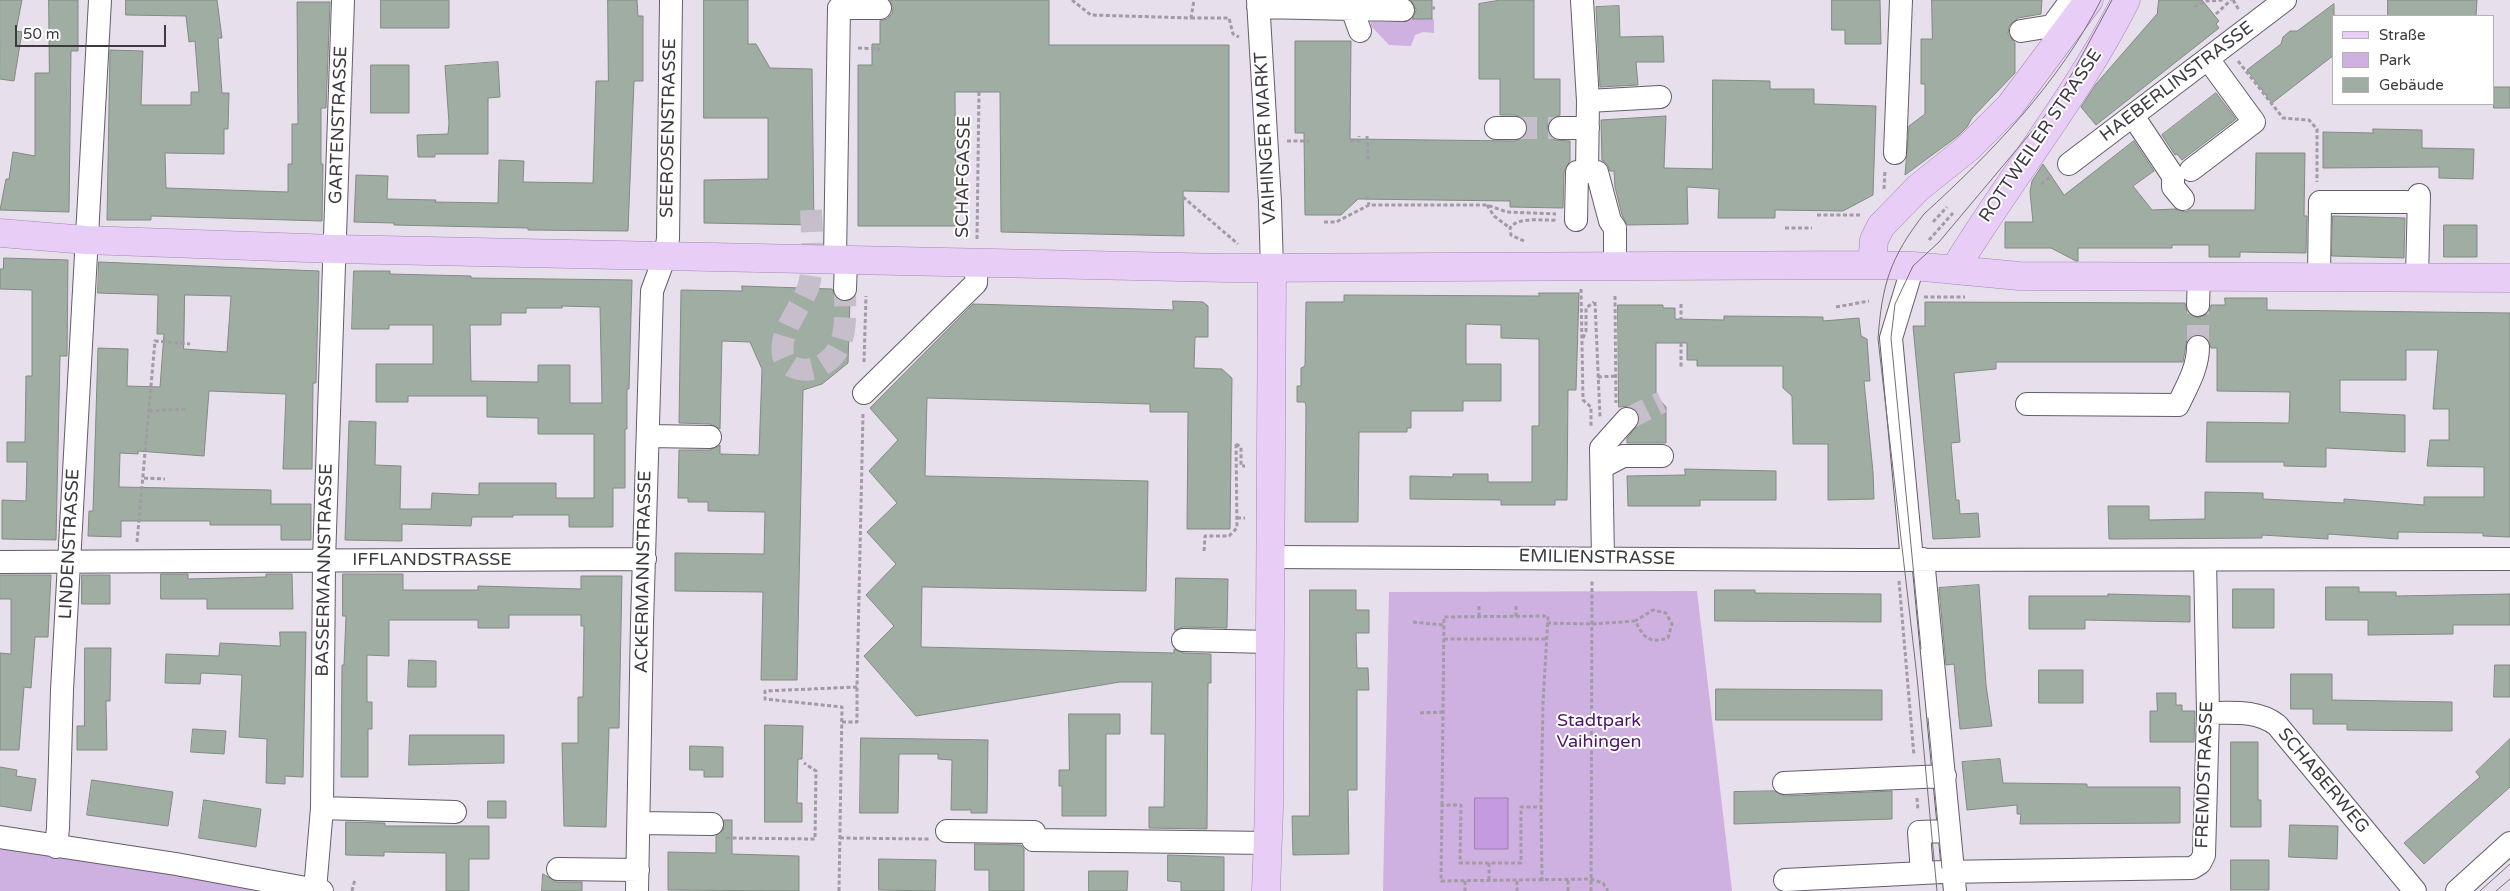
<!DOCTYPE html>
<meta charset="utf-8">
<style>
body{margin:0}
#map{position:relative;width:2510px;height:891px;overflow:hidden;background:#e8dfed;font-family:"Varela Round",sans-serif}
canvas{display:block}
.legend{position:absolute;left:2332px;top:15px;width:162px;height:90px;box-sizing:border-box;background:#fff;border:1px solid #b2b1b3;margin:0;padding:6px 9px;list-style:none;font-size:15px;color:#3e3b40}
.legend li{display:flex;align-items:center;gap:10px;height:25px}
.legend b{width:25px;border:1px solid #b2b1b3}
.scale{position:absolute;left:15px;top:25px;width:151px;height:22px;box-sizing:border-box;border:2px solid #3e3b40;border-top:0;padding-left:6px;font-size:15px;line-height:18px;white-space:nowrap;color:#3e3b40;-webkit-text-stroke:4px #fff;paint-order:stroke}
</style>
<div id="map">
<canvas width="2510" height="891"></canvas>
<ul class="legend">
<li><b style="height:6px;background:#e8cef7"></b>Straße</li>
<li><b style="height:14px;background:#cfb1e1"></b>Park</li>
<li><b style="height:14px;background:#a0ada2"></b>Gebäude</li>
</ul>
<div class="scale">50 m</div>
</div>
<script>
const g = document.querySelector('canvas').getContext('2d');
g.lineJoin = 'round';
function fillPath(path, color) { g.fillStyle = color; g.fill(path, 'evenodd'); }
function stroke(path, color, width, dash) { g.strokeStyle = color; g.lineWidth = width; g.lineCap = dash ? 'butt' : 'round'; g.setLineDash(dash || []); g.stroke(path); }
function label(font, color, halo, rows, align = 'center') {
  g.font = font + ' "Varela Round",sans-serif'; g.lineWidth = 4; g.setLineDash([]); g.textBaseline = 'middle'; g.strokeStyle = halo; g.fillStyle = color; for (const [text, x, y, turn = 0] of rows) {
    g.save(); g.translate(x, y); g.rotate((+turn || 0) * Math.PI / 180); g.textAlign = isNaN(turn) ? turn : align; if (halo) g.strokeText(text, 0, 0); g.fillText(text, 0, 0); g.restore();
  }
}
const green = new Path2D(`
 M1405 19H1434V33L1423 32 1415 35 1411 46 1389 45 1371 26V22H1405Z
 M1697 591 1732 891H1383L1389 592Z
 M0 836 295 891H0Z`);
const water = new Path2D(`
 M1475 798H1508V849H1475Z`);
const building = new Path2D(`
 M0 0H22L16 31 22 32 14 81 0 79Z
 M49 0H78V51H71L69 212 0 210 6 179H9L13 152 35 156V73H49Z
 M126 0H217L222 38H218L222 93H229L228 129H224V154L165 153 166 188 288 192V164H292V124H298L297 2H330L326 108H321V164H323L322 221 151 216V220H107L110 50 143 51 141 105H191V92H199L195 41 189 42 186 16 126 15Z
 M381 0H449V28H381Z
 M608 0H637L638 16H643V81H634L628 231 528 230V228L394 225V223L354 222 356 175 388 176 387 199 436 200 435 202 498 203 499 160 524 161 523 182 593 183 596 81H608Z
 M704 0H748V44H756L770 68 812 69 814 225 704 223V180L768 179V118H704Z
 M890 0H1049V45H1229V192L1183 191 1184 236 1001 232 1000 92H955L956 226H858V65H872V44H880V21L887 19 892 14 893 8Z
 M1411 0H1432V19H1412L1416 10Z
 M1501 0H1534V79H1560V115L1549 121 1547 128 1554 140 1570 141V161L1564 172 1563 208 1510 207V201L1358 199 1341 215H1305L1304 133H1295V41H1351L1350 139 1515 141 1527 134 1528 128 1526 121 1515 115H1500V79H1479V4Z
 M1832 0H1880L1881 44H1845V30H1832Z
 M1932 0H2042L2041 14 2018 18 2009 26 2008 34 2015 43V73L2013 75 1972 118 1967 127 1958 136 1905 175 1909 126 1925 114V84H1921V39H1932Z
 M2159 0H2202L2219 21 2216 24 2219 28 2096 125 2081 107 2096 84 2157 14Z
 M2388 0H2477L2476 16H2388Z
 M2334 4V55L2272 103 2247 70 2281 44 2283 37 2290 31H2297Z
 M1619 6 1620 37 1663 36 1664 62H1636L1638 85 1600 87 1596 7Z
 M498 62 500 97 488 98V154H435V157H418L417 135 448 134 449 123 445 66Z
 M371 65H409V113H371Z
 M1713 80 1770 81V89H1814V104L1876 106 1873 195 1843 211 1775 210V218H1718L1719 189 1687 187 1688 224 1627 225 1622 215 1615 187 1614 171H1610L1607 164 1602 160 1601 120 1666 116 1664 168 1712 169Z
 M2494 87H2510V108H2494Z
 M2216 93 2236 119 2182 160 2177 154 2175 155 2162 135Z
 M2373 129 2422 130V148L2474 149 2473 179 2439 178V167L2323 168V132L2373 133Z
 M2134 141 2154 171 2133 186 2152 210 2176 209 2185 212 2190 210H2255L2256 153H2305L2304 216H2307L2306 253 2240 252V257H2209V245H2172V248H2078V261H2076L2051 248H2005V222H2033L2030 192 2032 181 2043 164 2064 195Z
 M2333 216 2405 218 2404 258 2332 256Z
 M2444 225H2477V257H2444Z
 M4 258 68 260 67 356H60L56 540 2 539V500L26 501 27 462H7V442H25L26 376H32V290L0 289V269H3Z
 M99 262 319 271 316 383H313L312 469H283L286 394 209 391 204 456 138 451V454L120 453 119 487 271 490V504H311V540H281V525H210V521H121V537L88 536 89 511H93L98 348 128 349 127 386 160 387 164 334H157L158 295 98 293ZM185 295 231 296 227 352 184 349Z
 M354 271H390V274L471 276V278L632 280 629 389H627V429H625V488H613V527H569V515H513V517H472L471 526 402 524V541L345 540 349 421 376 422 375 465 401 466 400 509H431L432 493 479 495V483H556V498H594V434H538V418L487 417V396H408V402H376V364H433V325H389V329H352ZM562 306 600 307 602 403H570V365H538V382L471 381 470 325H501V313H526V308H562Z
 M742 286 832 289 838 300 850 301 848 363 822 384 803 390 797 680H761L763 592 675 591V553L764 554 765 512 708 511V502H688V498H678L679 450H710L720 445V454L759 455 762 369 750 342 722 341 720 429 710 424 679 423 681 290 742 291Z
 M1539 293H1579L1576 390H1568L1567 500H1555V505H1501V500L1410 499V476L1453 477V474H1488V482H1532V426H1539V339L1501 338V325L1466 324V364H1501V401H1463V411H1411V428H1407V432H1359L1358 522H1305L1306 406 1305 402H1297V386H1301V368L1305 366 1306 302H1344V295L1539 296Z
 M2225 298H2267V310L2510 313V537L2483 536V533L2398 532V539L2328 534V539L2262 535V538L2109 539 2108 506H2149V520L2205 519V492L2263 493V499L2344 503V499L2424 505V497H2484V467L2427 466 2430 440H2449V409H2433L2438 350H2406V380H2340V412L2405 415V452L2326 448V467L2284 466V462H2206L2207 422 2289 423 2290 392 2217 391V348H2211L2206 336 2198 334 2187 340 2183 362H1996V369L1954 373 1960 442 1951 443 1956 500H1959L1960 514 1978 513 1980 537 1933 539 1913 326H1925V302L2185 303 2187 312 2198 318 2209 312 2211 305H2225Z
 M1173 301 1203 302 1208 306V337H1195L1194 368 1222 369 1232 378 1230 529H1187L1188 412H1150V404L927 398 925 476 1148 481 1146 591 922 587 921 647 1174 653V649L1183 653 1211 654V683H1208L1207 829 1149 828V807H1164L1165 734H1151L1152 682H1120L916 716 864 656 894 626 866 595 896 564 867 532 897 503 869 471 898 440 870 408 973 304 1173 310Z
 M1618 305H1663V308H1675V319L1724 320V316L1823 317V321L1859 318 1861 336 1867 339 1870 381H1864L1873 472 1874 499 1828 500V444H1793L1792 396 1783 388V366H1697V360H1687V343H1656V396L1666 407V443H1627V438L1640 422V415L1630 406 1619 407Z
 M1685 469 1776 471V500H1700V506H1628L1627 476 1685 475Z
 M161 574H188V579L266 577V574H292L293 609H207V599H161Z
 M343 574H403V590H478V586L581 589V576H622L619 728H609L606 827 564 826 562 743H578V697H583L584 626H581V615H509V628H478V620H389V656L367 655V702H372V729H368V777H341L342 665H344L346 616H343Z
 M0 575H51L48 637H35L31 688 24 687 19 750H0V653L11 654V599H0Z
 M82 575H110V604H82Z
 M1176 578 1228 579 1227 628 1183 627 1175 630Z
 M1979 585 1986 685 1992 726 1960 729 1954 664 1946 665 1939 588Z
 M2326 587H2359V592H2396V596L2510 594V625H2453V634L2368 635V620H2326Z
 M2233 589H2274V628H2233Z
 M1310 590H1356V610H1369V633H1356L1357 668H1368L1369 690H1357V790H1348L1349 854 1293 855 1292 816H1309Z
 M1715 590H1755V593L1881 594V622L1715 621Z
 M2108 594 2190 596V622L2085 620V629H2029V596H2108Z
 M280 632H306L303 777 285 776V784L266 783 267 739 239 737 242 675 201 673 200 684 165 683 166 654 219 656 220 643 280 646Z
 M85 648H111L110 701H106L107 750H77V726H84Z
 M409 660 436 661V687H408Z
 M2495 665H2510V697H2494Z
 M2039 670H2083V703H2039Z
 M2291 674H2332V700L2452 702V731L2347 730V724H2313V709H2291Z
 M1716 689 1882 690V720H1716Z
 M2157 693H2176V705H2182V711H2195L2194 742H2150V711H2157Z
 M1069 714H1120V734H1106V816H1062V786H1059V770H1069Z
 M765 725 803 726 802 759H798L797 803H802V822H765Z
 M193 729 226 731 224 754 191 752Z
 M410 735H504V763L409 765Z
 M861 738 988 740 987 813H971V810H951L952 760 938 759V754H899L898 813H860Z
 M2510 739V787L2424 864 2404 843 2480 777 2476 772Z
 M2231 742H2258V800H2261V827H2231Z
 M690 746 723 747V777H704V770H690Z
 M2000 759 2003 783 2087 784V787H2180V823L2020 824 2021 814H2017V805L1967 810 1962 762Z
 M0 767 17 770 16 776 36 779 31 811 0 806Z
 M92 780 173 792 168 826 87 815Z
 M1774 791 1785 796 1892 791V819L1734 824V792Z
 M204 800 261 809 256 847 199 838Z
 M488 801H506V818H488Z
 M724 820H732V854L799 856V891L668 890V852L716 853V836L723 830Z
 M346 822 385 823V826H489V859H469V891H446V853L384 852V856L346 855Z
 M2290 825 2338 826 2337 859 2289 857Z
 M975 844 1021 845 1024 849V891H989V870H975Z
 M1168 855 1224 857V891H1181V882L1168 881Z
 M879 859 936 860 935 891 879 890Z
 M2231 860H2269V890H2231Z
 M1089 871H1128L1127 891H1089Z
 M543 874 557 882H582V891H542Z`);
const minorTunnel = new Path2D(`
 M1515 128H1560
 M811 210C812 233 814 257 810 280 806 304 778 329 783 355 785 363 792 368 799 369 809 371 817 369 825 363 849 348 845 314 845 289
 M2198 347V305
 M1627 419 1662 402`);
const path = new Path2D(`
 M1072 0 1091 15 1191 18 1194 0
 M2233 0 2239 10
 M2194 7 2206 1 2223 0
 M1431 8H1435
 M2216 14 2231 0
 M1191 18H1229L1233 34 1239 37
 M858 48 880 49
 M2238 61 2283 118 2309 120 2317 129V182
 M1367 136 1368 160
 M1287 141H1309
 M1350 141H1359V136
 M2041 184 2052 176
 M1884 189 1885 170
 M1367 196 1369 205
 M1183 197 1238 244
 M1487 205 1494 216 1510 228
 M1817 215H1860
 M1324 222H1336L1369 205H1487L1507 212 1556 214
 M1933 222 1947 207
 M1785 228H1812
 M977 239 979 92
 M1929 240 1953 213
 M1524 241 1511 235 1510 228C1518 216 1544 221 1557 220
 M1581 289 1583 400 1591 407V428
 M1615 296 1616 403
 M1924 297H1965
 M1595 302 1600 417
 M1681 304V320
 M1836 307 1869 301
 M1583 338 1586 331V308L1594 302
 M1681 343V369
 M864 362 866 296
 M1598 377 1615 376
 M149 411 187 409
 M1236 444 1241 447V466H1245
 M144 478 165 479
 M1237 518H1245
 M137 542 155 341 190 344
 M1204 551 1205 536H1229L1237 528 1236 444
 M1899 581 1914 756
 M1479 606V617
 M1516 606V617
 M1413 622 1443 625
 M1547 623 1593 624 1635 621C1644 637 1648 644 1668 638L1672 624 1666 613 1653 610 1635 621
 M1444 639H1546
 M1420 713 1443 712
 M842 722H857V687
 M1917 798 1918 811
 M1442 805 1444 617 1548 616 1543 703 1541 807
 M726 838 815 839 816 771 804 763
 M840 838 929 839
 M1489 863V881
 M1465 881V891
 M1517 881V891
 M1542 881 1541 807H1521V863H1460L1461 805H1442L1441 881 1591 879 1603 883 1608 891
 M352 891 355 879
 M839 891 842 707 765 699V691L857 687 863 414
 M1568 891V880
 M1591 891 1592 579`);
const minor = new Path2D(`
 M1258 0 1270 202 1272 269
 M1352 0V9L1360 31
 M1582 0 1588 101 1587 172
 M1258 7 1403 10
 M2021 31 2052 26 2066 7 2073 1 2087 3
 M1588 101 1660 97
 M2133 116 2173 176V187L2183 199
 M1496 128H1515
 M1560 128H1588
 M1895 153 1901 0
 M2069 164 2285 0
 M2191 170 2254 122 2208 59
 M1576 220 1577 172H1597L1610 221 1615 228V268
 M835 259 839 8H880
 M2319 277 2320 202H2406
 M2417 277 2419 195
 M845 289 846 260
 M2198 305 2199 276
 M864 393 976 283 977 262
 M2027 404 2178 405C2187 386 2198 368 2198 347
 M648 436 710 437
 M1602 467 1623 456H1662
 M1270 557 1863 560 2510 559
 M1603 558 1601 448 1627 419
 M1923 559 1955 891
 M1912 560 1891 338 1913 266
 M0 562 645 559
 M1183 640 1270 642
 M2208 713C2233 713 2257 710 2277 725L2415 891
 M1784 783 1945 776
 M322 808 455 812
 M639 823 712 824
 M947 831 1034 832 1033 840 1269 843
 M0 837 176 864 322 891
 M56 847 58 828 62 690 100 0
 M558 869 638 870
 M1922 873 1919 832 1949 831
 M1785 880 1942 872 2192 868 2200 863 2204 855 2208 713 2205 560
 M315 890 322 808 324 560 343 0
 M637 891 642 623 652 291 665 256 668 239 671 0
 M2457 891 2510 843`);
const major = new Path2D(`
 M0 233 86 240 335 249 1227 268 1872 265 1913 266 2019 276 2510 278
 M1872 265 1874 240 1881 226 1918 188 1968 148 2010 106 2089 0
 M1954 270C2010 178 2077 97 2126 0
 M1266 891 1269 808 1272 269`);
const tram = new Path2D(`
 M1921 649 1891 338 1895 304 1913 266 1939 242 2049 111 2073 72 2112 0
 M1928 718 1942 868
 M1937 891 1917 677 1878 339C1882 284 1890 258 1924 214 1992 152 2059 83 2101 0
 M2480 891 2510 864
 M2496 891 2510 879`);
const streetNames = [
 ["HAEBERLINSTRASSE",2177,82,-37],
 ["GARTENSTRASSE",339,125,-88],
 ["SEEROSENSTRASSE",669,128,-89],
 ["ROTTWEILER STRASSE",2041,136,-56],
 ["VAIHINGER MARKT",1266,138,-93],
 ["SCHAFGASSE",964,177,-89],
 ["LINDENSTRASSE",70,544,-87],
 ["EMILIENSTRASSE",1597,558,1],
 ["IFFLANDSTRASSE",432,560],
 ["BASSERMANNSTRASSE",325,570,-89],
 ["ACKERMANNSTRASSE",644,572,-89],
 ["FREMDSTRASSE",2205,775,-88],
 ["SCHABERWEG",2323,781,50]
];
const parkNames = [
 ["Stadtpark",1599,721],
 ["Vaihingen",1599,742]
];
fillPath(green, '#cfb1e1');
fillPath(water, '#c69ae0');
stroke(water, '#9d7eb0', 1);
fillPath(building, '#a0ada2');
stroke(building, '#808c82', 1);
stroke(minorTunnel, '#c6beca', 22, [22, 11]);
stroke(minor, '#655d69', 24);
stroke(major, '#a385b4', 29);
stroke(path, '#a19ba5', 3, [4, 2.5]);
stroke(minor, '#fff', 22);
stroke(major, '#e8cef7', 28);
stroke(tram, '#757078', 1);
label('18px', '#3e3b40', '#fff', streetNames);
label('18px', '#4d1567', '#fff', parkNames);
</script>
